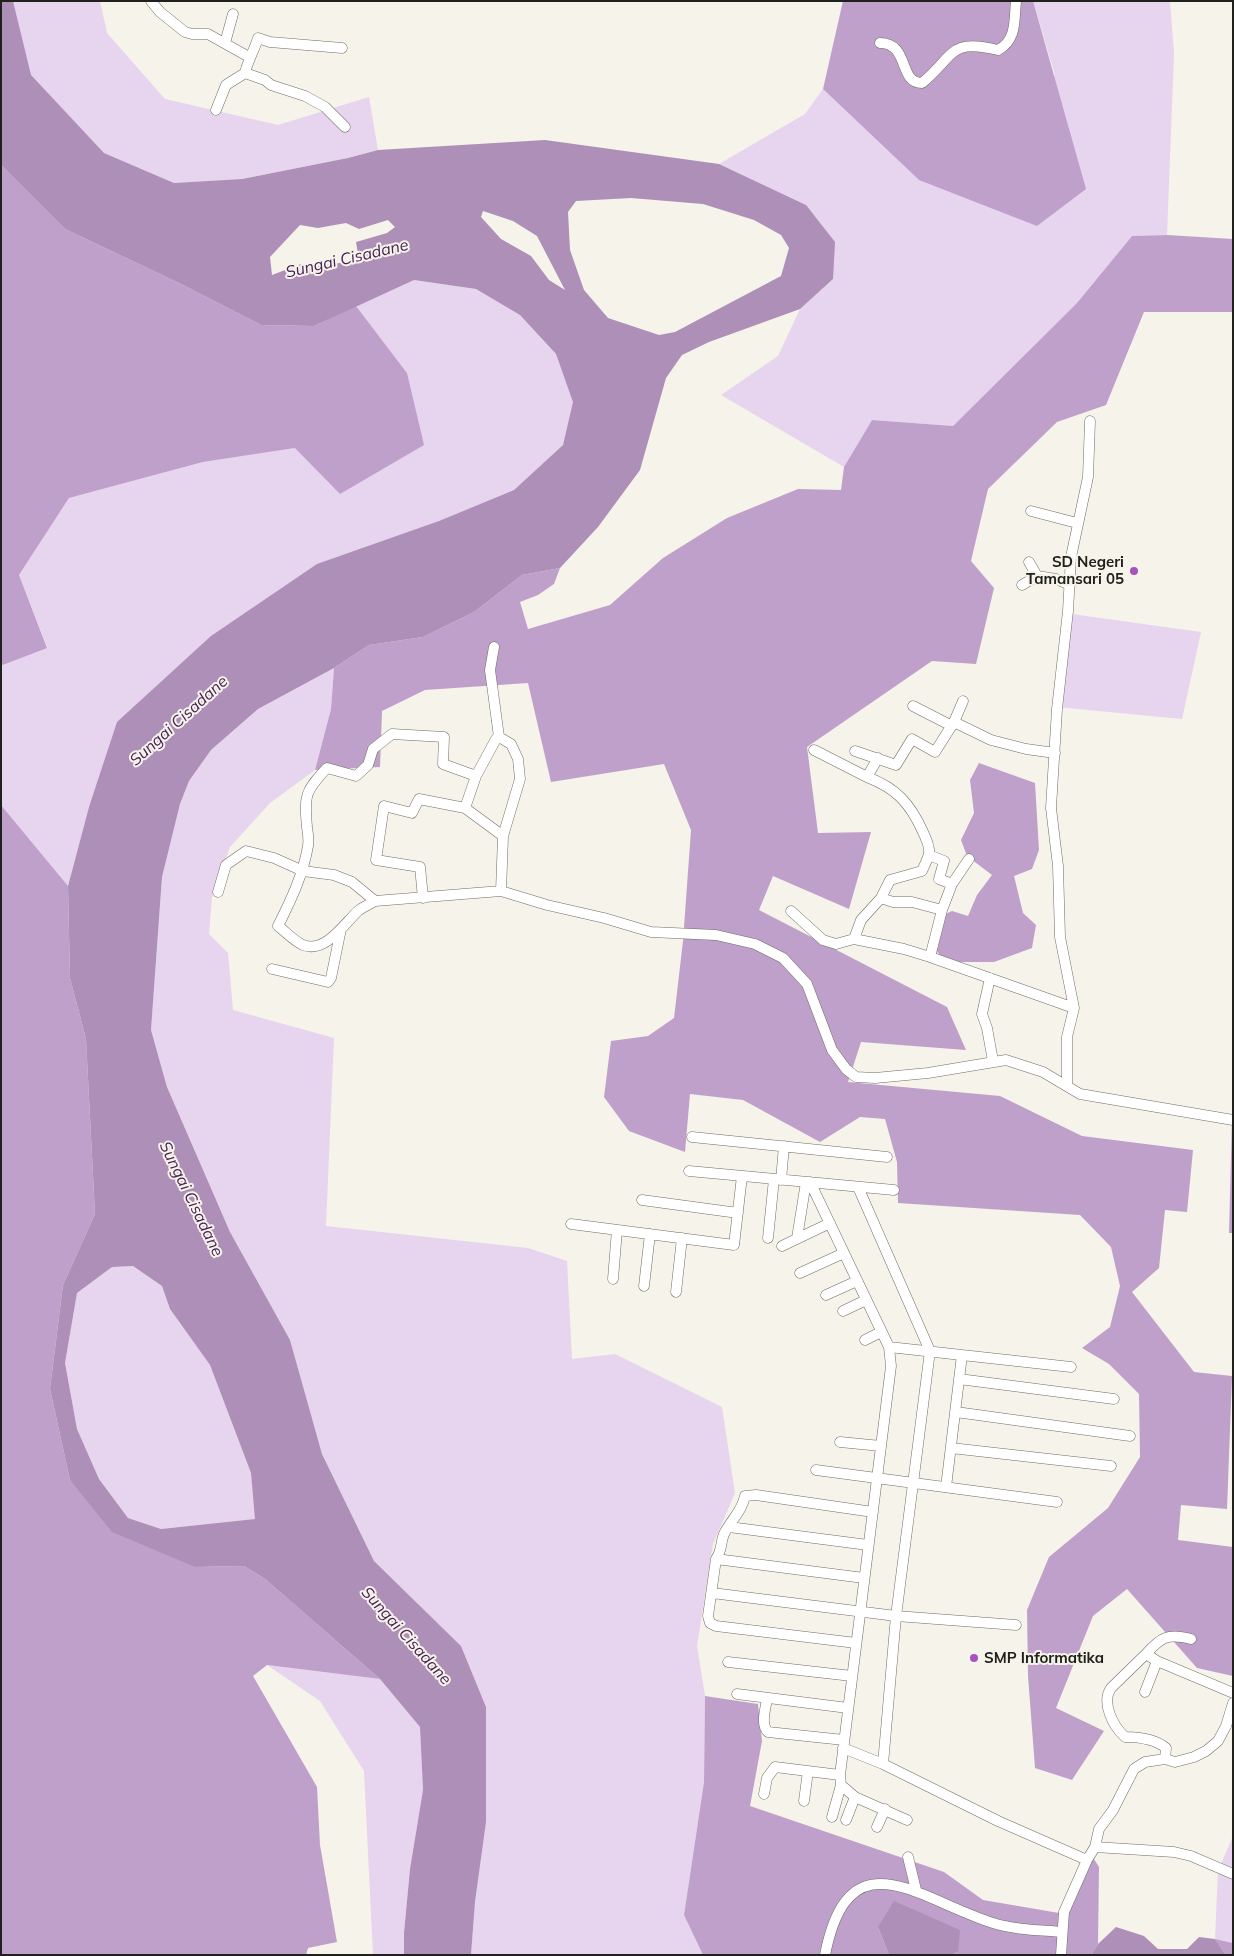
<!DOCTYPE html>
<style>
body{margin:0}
#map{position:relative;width:1234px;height:1956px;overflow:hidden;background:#f5f3ea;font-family:Mulish,sans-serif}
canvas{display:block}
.frame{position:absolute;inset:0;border:2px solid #20201d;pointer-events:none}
</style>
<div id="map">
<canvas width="1234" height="1956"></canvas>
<div class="frame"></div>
</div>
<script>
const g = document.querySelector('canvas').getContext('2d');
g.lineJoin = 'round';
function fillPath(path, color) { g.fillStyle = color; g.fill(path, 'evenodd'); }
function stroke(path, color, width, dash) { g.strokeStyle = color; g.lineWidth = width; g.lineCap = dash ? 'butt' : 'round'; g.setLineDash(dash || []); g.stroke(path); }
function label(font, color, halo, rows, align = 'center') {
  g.font = font + ' Mulish,sans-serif'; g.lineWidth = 4; g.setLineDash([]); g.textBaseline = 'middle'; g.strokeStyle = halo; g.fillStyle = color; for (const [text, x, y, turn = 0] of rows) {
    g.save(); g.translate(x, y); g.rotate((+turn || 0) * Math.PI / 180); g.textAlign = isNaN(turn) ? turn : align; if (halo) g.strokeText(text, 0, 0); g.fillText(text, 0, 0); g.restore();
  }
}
const green = new Path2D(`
 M13 1H100L107 33 165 99 278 125 369 97 378 150 348 158 242 179 174 183 104 153 30 75Z
 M1033 1H1170L1174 53 1167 235 1132 236 1077 303 953 426 872 420 844 467 721 395 778 356 800 309 833 279 806 205 719 164 805 114 823 89 919 180 1055 75Z
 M414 280 476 289 520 315 556 354 574 402 563 445 514 490 439 521 89 807 68 886 1 805V664L4 665 47 647 19 575 69 498 203 462 295 448 407 373 356 306Z
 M1072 614 1201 632 1182 719 1057 707Z
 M334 668 331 709 315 770 270 803 230 847 212 897 209 934 228 953 233 1010 334 1038 326 1226 528 1248 567 1261 572 1359 615 1354 722 1407 735 1493 713 1544 697 1646 705 1696 704 1782 684 1915 703 1955H471L475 1902 486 1822V1707L461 1646 374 1561 322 1454 290 1340 230 1232 167 1087 151 1030 162 877 180 804 189 781 211 750 258 709Z
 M133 1266 162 1286 170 1309 210 1365 251 1473 256 1519 161 1529 128 1518 99 1479 77 1429 65 1363 77 1293 112 1267Z
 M267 1665 380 1679 420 1727 423 1790 410 1869 404 1933V1955H373L364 1771 320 1701Z
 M1233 1836V1943L1215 1939 1218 1871Z`);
const forest = new Path2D(`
 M843 1H1033L1086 189 1037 226 919 180 823 89Z
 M1 165 65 229 183 285 261 325 314 326 356 306 407 373 424 445 340 494 295 448 203 462 69 498 19 575 47 648 3 665 1 664Z
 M1167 235 1233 239V312H1144L1106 405 1057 422 988 489 971 561 994 588 976 664 932 661 807 747 818 833 871 832 849 909 773 876 759 910 947 1007 966 1050 861 1042 848 1082 1000 1096 1082 1136 1193 1150 1187 1212 1165 1210 1159 1268 1132 1292 1194 1372 1232 1376 1227 1509 1181 1505 1178 1540 1233 1547V1676L1197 1668 1127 1589 1093 1616 1056 1708 1104 1731 1072 1780 1035 1768 1028 1676 1027 1610 1049 1557 1108 1508 1140 1457 1139 1394 1109 1364 1082 1348 1110 1327 1120 1286 1111 1247 1080 1215 898 1203 897 1162 885 1119 860 1117 820 1142 743 1100 690 1094 685 1152 629 1131 604 1097 611 1041 648 1036 674 1018 683 941 691 830 664 764 551 782 528 683 425 690 382 711 380 767 315 770 331 709 334 668 369 645 423 637 474 612 522 575 560 568 554 584 538 595 520 602 528 629 610 605 663 558 727 518 798 489 841 490 844 467 872 420 953 426 1077 303 1132 236Z
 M979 763 1035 783 1039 850 1032 869 1014 876 1023 913 1036 925 1032 948 994 962H945L932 945 938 917 952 911 968 916 977 895 992 875 967 856 961 840 974 813 970 780Z
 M1 805 68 886 70 978 86 1039 95 1214 63 1285 50 1389 70 1480 195 1567 244 1566 265 1579 380 1679 267 1665 253 1676 317 1787 320 1845 337 1942 308 1948 306 1955H1Z
 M1232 1117H1233V1233H1229Z
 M705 1696 758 1704 762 1741 750 1806 944 1872 983 1900 1059 1913 1089 1851 1099 1867 1098 1944 1091 1955H951L958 1952 878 1927 889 1955H703L684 1915 704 1782Z
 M1215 1939 1233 1943V1955H1226Z`);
const water = new Path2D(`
 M1 1H13L31 75 104 153 174 183 242 179 348 158 378 150 545 140 719 164 806 205 835 242 833 279 800 309 709 342 682 355 666 378 640 470 598 527 560 568 522 575 474 612 423 637 369 645 334 668 258 709 211 750 189 781 180 804 162 877 151 1030 167 1087 230 1232 290 1340 322 1454 374 1561 461 1646 486 1707V1822L475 1902 471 1955H404V1933L410 1869 423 1790 420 1727 380 1679 265 1579 244 1566 195 1567 112 1532 70 1480 50 1389 63 1285 95 1214 86 1039 70 978 68 886 89 807 117 722 211 636 317 564 439 521 514 490 563 445 573 402 556 354 520 315 476 289 414 280 314 326 261 325 183 285 65 229 1 165ZM631 198 703 204 754 220 781 235 789 248 781 276 675 332 659 335 608 318 584 290 570 250 568 212 576 201ZM483 211 513 221 537 236 565 290 549 280 531 256 501 239 481 217ZM388 220 395 227 387 233 356 242 359 260 320 266 301 264 272 275 270 257 300 225 318 228 346 223 359 229ZM133 1266 162 1286 170 1309 210 1365 251 1473 255 1519 161 1529 128 1518 99 1479 77 1429 65 1363 77 1293 112 1267Z
 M894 1901 960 1930 958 1952 951 1955H889L878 1927Z
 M1116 1927 1144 1936 1158 1949H1187L1199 1937 1215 1939 1226 1955H1091L1098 1944Z`);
const street = new Path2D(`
 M151 1 160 12 185 32 192 34H208L249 57
 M225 43 233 14
 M880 43C910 43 898 83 922 83 955 56 948 38 998 50 1017 40 1014 20 1016 1
 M245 73 265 80 271 85 305 96 325 107 345 127
 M216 110 226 85 245 73C248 60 254 51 258 38L270 42 342 48
 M1031 511 1077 523
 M1029 562 1037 576 1056 579 1070 585
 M1022 585 1037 576
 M494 647 490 670 499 737 511 744 518 759 520 779 503 836 501 891
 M913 706 952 726
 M954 722 991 740 1026 749 1055 753
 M814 750 867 777 878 758
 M855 751 896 765 912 739 935 752 954 722 963 701
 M476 776 443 764 444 737 392 734 373 749 368 765 356 776 327 768C305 791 304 796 307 827 308 833 309 840 308 846 303 875 291 900 278 926 286 932 294 941 303 945 325 954 345 923 358 911 363 907 370 904 375 901L501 891 547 905 604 918 651 932 716 935 755 944 783 958 807 984 832 1050 846 1069 856 1077 875 1078 928 1073 1006 1060 1043 1072 1080 1094 1233 1120
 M465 808 476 776 496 739 499 737
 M929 855 944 861 939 879 952 884
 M218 892 226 865 246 851 274 858 303 871 334 875 352 882 375 901
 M423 898 420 867 376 860 384 806 412 813 419 799 465 808 503 836
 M881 898 893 902H912L942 910
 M791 911 823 940 836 944 854 939 904 949 930 957 1074 1008
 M854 939 861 920 881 898 890 880 922 871C924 866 928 859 929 853 930 846 926 839 923 832 910 803 896 788 867 777
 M930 957 942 910 952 884 969 859
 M272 969 328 982 331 978 341 929
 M990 978 982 1014 987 1028 993 1061
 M1067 1086V1037L1074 1008 1060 937 1058 866 1051 808 1057 709 1068 611 1071 557 1088 477 1090 421
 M692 1137 887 1157
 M689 1171 894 1190
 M781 1180 784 1146
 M810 1182 889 1347 891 1366 840 1775 841 1785 855 1797 907 1820
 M858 1187 930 1351 896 1616 883 1764 998 1821 1087 1860
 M642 1200 738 1213
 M571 1224 734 1245 742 1176
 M768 1238 774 1179
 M797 1238 806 1182
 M782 1246 830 1223
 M800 1273 844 1253
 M613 1279 617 1230
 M644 1286 650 1234
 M676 1292 682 1238
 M826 1295 857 1281
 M843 1311 866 1300
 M865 1340 881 1332
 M889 1347 1071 1367
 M959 1379 1114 1399
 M956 1412 1130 1436
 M840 1442 881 1446
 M951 1448 1111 1466
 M816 1470 1057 1502
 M946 1487 962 1355
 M729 1527 868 1545
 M716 1559 864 1578
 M712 1593 896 1616 1016 1625
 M1191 1639C1168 1633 1161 1637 1146 1654L1157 1661 1233 1693
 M856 1643 716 1626 710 1623 708 1616 716 1559C723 1549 720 1541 725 1532 732 1519 742 1511 745 1496L756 1495 873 1512
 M1146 1654 1111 1688C1101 1703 1113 1726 1125 1737 1139 1737 1155 1739 1166 1748L1165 1759
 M728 1662 852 1676
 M1145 1692 1157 1661
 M737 1694 848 1708
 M767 1698C766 1708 760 1724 768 1732L844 1740
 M843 1748 883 1764
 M764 1794 767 1778 775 1767 840 1775
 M804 1801 808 1771
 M832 1817 841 1785
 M846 1820 855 1797
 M877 1827 885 1809
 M1095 1847 1174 1852 1191 1856 1233 1874
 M908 1857 916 1890
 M825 1955C849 1833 919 1900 993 1923 1015 1930 1039 1930 1062 1932
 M1061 1955 1064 1912 1087 1860 1095 1847 1099 1829 1113 1810 1134 1769 1145 1762 1165 1759 1175 1762 1194 1757 1206 1751 1218 1741 1226 1726 1233 1703`);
const markers = [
 [1134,571,5,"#a652c1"],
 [974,1658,5,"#a652c1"]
];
const poiNames = [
 ["SD Negeri",1124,562],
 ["Tamansari 05",1124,579],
 ["SMP Informatika",984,1658,"left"]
];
const waterNames = [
 ["Sungai Cisadane",347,259,-13],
 ["Sungai Cisadane",179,721,-42],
 ["Sungai Cisadane",191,1199,64],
 ["Sungai Cisadane",406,1636,48]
];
fillPath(green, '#e7d4ee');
fillPath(forest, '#bfa0ca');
fillPath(water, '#ad8fb7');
stroke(street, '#6e6d64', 11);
stroke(street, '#fff', 10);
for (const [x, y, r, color] of markers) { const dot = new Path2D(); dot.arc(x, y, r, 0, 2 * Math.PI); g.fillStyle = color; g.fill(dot); stroke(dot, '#f5f3ea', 2); }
label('bold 15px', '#20201d', '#f5f3ea', poiNames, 'right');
label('italic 16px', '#482054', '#f5f3ea', waterNames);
</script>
